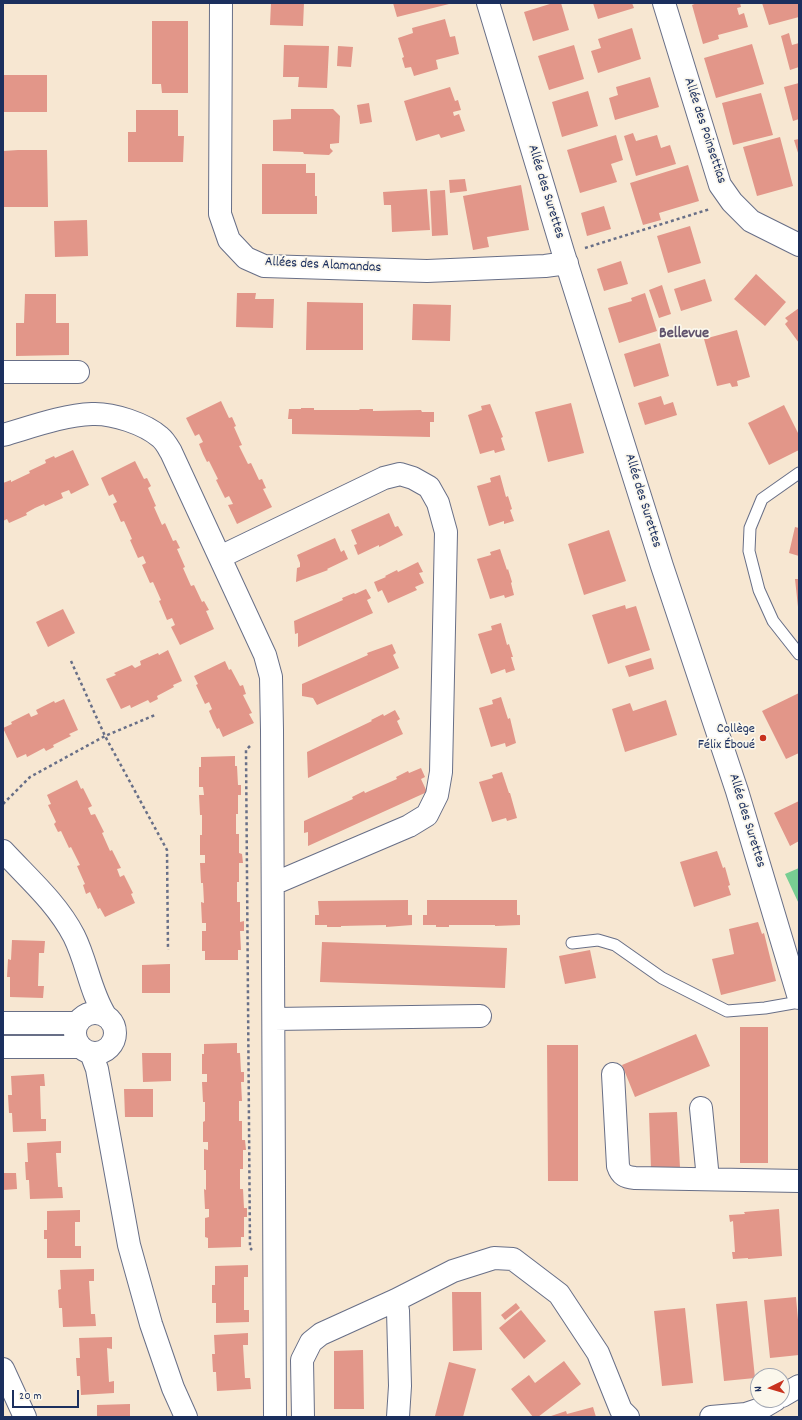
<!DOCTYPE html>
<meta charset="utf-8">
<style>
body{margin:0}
#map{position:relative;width:802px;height:1420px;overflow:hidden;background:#f7e7d2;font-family:Dekko,sans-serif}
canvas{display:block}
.frame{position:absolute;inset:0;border:4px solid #1b2f5e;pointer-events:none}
.north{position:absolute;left:750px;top:1368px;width:40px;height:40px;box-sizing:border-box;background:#fbf7ec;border:1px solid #a1a7b3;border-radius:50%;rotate:265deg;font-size:11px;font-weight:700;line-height:16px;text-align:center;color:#1b2f5e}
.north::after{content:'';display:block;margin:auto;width:14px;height:18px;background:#c8321e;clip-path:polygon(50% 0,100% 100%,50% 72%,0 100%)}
.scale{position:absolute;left:12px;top:1390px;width:67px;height:18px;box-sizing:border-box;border:2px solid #1b2f5e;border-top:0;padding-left:5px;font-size:12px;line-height:14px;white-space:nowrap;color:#1b2f5e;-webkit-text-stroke:3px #fbf7ec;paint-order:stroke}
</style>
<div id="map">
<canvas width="802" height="1420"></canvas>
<div class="frame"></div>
<div class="north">N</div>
<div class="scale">20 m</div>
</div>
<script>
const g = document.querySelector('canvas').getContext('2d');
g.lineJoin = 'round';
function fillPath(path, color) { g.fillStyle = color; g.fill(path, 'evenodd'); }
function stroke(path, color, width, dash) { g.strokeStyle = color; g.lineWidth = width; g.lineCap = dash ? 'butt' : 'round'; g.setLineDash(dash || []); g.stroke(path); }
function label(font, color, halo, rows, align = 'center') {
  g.font = font + ' Dekko,sans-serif'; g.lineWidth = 3.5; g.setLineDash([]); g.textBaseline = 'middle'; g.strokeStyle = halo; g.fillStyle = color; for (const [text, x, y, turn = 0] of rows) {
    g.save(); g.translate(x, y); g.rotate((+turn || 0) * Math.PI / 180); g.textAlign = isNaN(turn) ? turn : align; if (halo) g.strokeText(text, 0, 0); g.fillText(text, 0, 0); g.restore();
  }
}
const green = new Path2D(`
 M799 868V904L785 874Z`);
const building = new Path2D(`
 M271 3H304L303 26 270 25Z
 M393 3H449V4L397 17Z
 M553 3H561L569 30 533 41 524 12Z
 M593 3H632L634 8 598 19Z
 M697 3H740L741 7 737 8 739 15 744 13 748 27 718 35 719 39 703 44 692 5Z
 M762 3H799V17L769 25Z
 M445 19 450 37 455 36 459 54 436 60 438 69 414 76 411 67 405 68 402 58 404 57 398 38 413 33 412 28Z
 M152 21H188V93H162L161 84H152Z
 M632 28 641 59 598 73 591 51 601 48 598 39Z
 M789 33 792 45 799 43V67L790 70 781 36Z
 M752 44 764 84 716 98 704 58Z
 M284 45 329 46 327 88 298 87 299 77H283Z
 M574 45 584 79 549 90 538 56Z
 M338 46 353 47 351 67 337 66Z
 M3 75H47V112H3Z
 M650 77 659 107 615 120 609 98 618 95 616 87Z
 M799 83V119L793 121 784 87Z
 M450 87 455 101 458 100 461 110 453 112 454 116 459 114 465 131 441 138 439 134 416 141 404 101Z
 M588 91 598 126 562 137 552 102Z
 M761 93 773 135 733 145 722 103Z
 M369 103 372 122 360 124 357 105Z
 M291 109H333L340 116 339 143 330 144V148L333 151 329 155 304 154 303 152 273 151V120L291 119Z
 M136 110H178V136H184L183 162H128V132H136Z
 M633 133 636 141 657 135 661 148 670 145 676 164 636 176 624 136Z
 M616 135 623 160 611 164 617 182 580 193 567 150Z
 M780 137 793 186 757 196 743 147Z
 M799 139V156L794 140Z
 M18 150H47L48 207H3V151Z
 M262 164H306V173H315V196H317V214H262Z
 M688 165 699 201 659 213 661 220 643 225 630 183Z
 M465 179 467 191 450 193 449 180Z
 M521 185 529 230 487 237 489 247 473 250 463 196Z
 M427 189 430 230 392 232 391 205H384L383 192Z
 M445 190 448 235 432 236 430 191Z
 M604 206 611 229 587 236 581 213Z
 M87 220 88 256 55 257 54 221Z
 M690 226 701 263 668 273 657 236Z
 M621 261 628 284 604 291 597 269Z
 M756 274 786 302 765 326 734 299Z
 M705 279 712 301 681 311 674 289Z
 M662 285 671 314 659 318 649 290Z
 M237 293H256L255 299H274L273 328 236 327Z
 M645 293 657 331 619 343 608 308 632 301 631 298Z
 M25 294H56V323H69V355L16 356V323H24Z
 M307 302 363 303V350H306Z
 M413 304 451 305 450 341 412 340Z
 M799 308V343L785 324 788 321 785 318Z
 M737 330 750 377 737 381 738 386 732 387 730 383 717 386 704 339Z
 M660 343 669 376 634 387 624 354Z
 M661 396 664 405 673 402 677 415 645 425 638 403Z
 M221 401 229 418 232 417 236 426 234 427 242 445 239 446 248 464 251 463 259 480 262 479 266 488 263 489 272 507 237 524 228 505 233 504 229 496 225 498 216 480 218 479 209 461 207 462 203 454 199 444 203 442 199 434 195 436 186 418Z
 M571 403 584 453 548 462 535 412Z
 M490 404 503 437 501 438 505 450 495 453 494 450 480 454 468 415 482 410 481 406Z
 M784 405 799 435V450L769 465 748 423Z
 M301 408H314V410H359L360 409H373V411L421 410 422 412H434V422H430V437L292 434V419H288L289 409H301Z
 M73 450 89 485 71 494 69 490 61 493 63 498 45 506 44 504 35 508 26 513 27 515 9 523 7 519 3 521V483L11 480V482L30 473 29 471 46 463 45 460 54 456 55 458Z
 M135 461 144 479 147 478 151 486 148 488 156 506 154 507 162 525 165 523 173 541 176 540 180 548 177 549 185 567 183 568 191 586 194 585 202 602 204 601 209 610 206 611 214 629 180 645 171 627 175 625 172 618 167 620 159 601 161 600 153 582 150 583 142 565 146 563 143 556 138 558 130 540 132 539 124 521 121 522 113 504 117 502 113 494 109 496 101 478Z
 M500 475 506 497 508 496 512 509 510 510 514 521 504 524V521L489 526 477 486 491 482 490 478Z
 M389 513 395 527 398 526 403 535 379 547V545L358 555 354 545 357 544 351 530Z
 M795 527 799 528V556L789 553Z
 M609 530 626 581 584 595 568 544Z
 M335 538 341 552 344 550 348 559 327 569 328 570 296 582 297 568 300 567V563L297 555Z
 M500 549 507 570 508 569 512 582 511 583 514 595 505 598 504 595 490 599 477 559 491 555 490 552Z
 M418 562 423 572 419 573 424 583 415 587 417 590 388 603 382 590 378 592 374 582 386 577 385 576 397 570 398 572Z
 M795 579H799V607H798Z
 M366 589 371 598 367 600 373 613 298 647V633L295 634 294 621 343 600 342 598 354 593 355 594Z
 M625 605 626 609 636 606 650 650 608 664 592 615Z
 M63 609 75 633 48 647 36 622Z
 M501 623 507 645 509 644 513 657H511L515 670 506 673 505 669 491 674 478 634 492 630 491 626Z
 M392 644 396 653 393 655 399 668 317 705 313 698 302 696V684L368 655 367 653Z
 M168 650 182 681 173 685 174 687 157 696 158 699 150 703 148 700 131 708 130 705 121 709 106 679 116 675 114 673 132 665 135 668 141 665 140 661 158 653 159 655Z
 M651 658 654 669 629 677 625 666Z
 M225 661 229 670 231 669 240 686 243 685 246 694 243 695 252 713 249 714 254 723 223 737 219 728 217 729 213 721 209 711 212 709 209 702 205 704 196 685 198 684 194 676Z
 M799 693V753L786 759 762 711Z
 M501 697 508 719 510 718 516 743 506 747 505 743 491 747 479 708 493 704 492 700Z
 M64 699 78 730 69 734 71 736 53 745 54 747 46 751 44 748 27 757 26 754 17 758 3 728 12 724 11 722 29 713 31 717 38 714 36 710 54 701 55 703Z
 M666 700 677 735 625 752 612 709 630 703 633 711Z
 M395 710 400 719 397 721 403 734 308 778 307 752 372 721 371 720 383 714 384 716Z
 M235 756V766H237L238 785H241V795H238V814H236V834H239V853L242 854 243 863H239V882H237V902H240V922L244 921V931H240L241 950H238V960H205V951H202V931H206V923H202L201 902 204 903 203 883H201L200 863H205V855H200V835H202V815H200L199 795H204L203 787H199V767H201V757Z
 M421 768 425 777 421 779 427 792 308 846V832L304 833V821L353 799 352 797 364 791 365 793 397 779 396 777 408 771 409 773Z
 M502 772 509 793H510L517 818 507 821 506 818 492 822 479 782 493 778 492 775Z
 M77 780 81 789 83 788 92 806 88 808 91 815 95 814 104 832 102 833 110 851 112 850 121 868 117 869 120 877 124 875 133 893 131 894 135 903 105 917 100 908 98 909 90 892 86 894 83 885 85 884 77 866 80 865 71 847 69 848 61 831 58 832 54 824 56 822 48 805 51 804 47 795Z
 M799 801V841L790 846 774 813Z
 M717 851 723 868 725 867 730 885 728 886 731 895 694 907 680 862Z
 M408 900V915H412V925L386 927V925L341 926V927H327V925H315V915H319L318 901Z
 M427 900H517V915H520V925L495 926V925H449V927H436V925H423V915H427Z
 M758 922 762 934 764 933 776 981 721 995 712 959 734 954 729 929Z
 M12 940 45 941 44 953H39L38 986H44L43 998 10 997V977H7L8 959 11 960Z
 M322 942 507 948 505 988 320 982Z
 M590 950 596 978 565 984 559 956Z
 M170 964V993H142V965Z
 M740 1027H768V1163H740Z
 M696 1034 710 1066 635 1097 622 1065Z
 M237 1043V1053H240L241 1072H244V1082H241L242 1101H239V1121H242V1140H245L246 1150H243V1169H240V1189H243L244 1208H247V1217H244V1237H241V1247L208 1248V1238L205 1237V1218L209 1217V1209H205L204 1189 206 1190V1170H204V1149L208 1150V1142H203V1122L205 1121V1102H203L202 1082H207V1074H202V1054H204V1044Z
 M547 1045H578V1181H548Z
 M142 1053H171V1081L143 1082Z
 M44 1074 45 1086H40L41 1119H46V1131L13 1132 12 1113H9L8 1095H12L11 1076Z
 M124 1089H153V1117H125Z
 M677 1112 680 1168 651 1169 649 1113Z
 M61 1141V1153H56L58 1187H62L63 1198 30 1199 29 1180H26L25 1162H28L27 1143Z
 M3 1173H16L17 1189 3 1190Z
 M779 1209 782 1256 748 1259V1258L733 1259 732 1252H735L733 1221 730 1222 729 1215 745 1214 744 1212Z
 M80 1210V1222H75V1246H81V1258H47V1239H44V1230H47V1211Z
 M248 1265V1277H244V1310H249V1322L216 1323V1303H212V1285H215V1266Z
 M94 1269V1281H89L91 1314H95L96 1326 63 1327 62 1308H59L58 1290 61 1289 60 1270Z
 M452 1292H481L482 1350 453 1351Z
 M796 1297 799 1331V1355L770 1358 764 1300Z
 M747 1301 755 1378 724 1381 716 1304Z
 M516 1303 520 1308 505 1320 501 1315Z
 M685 1308 693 1383 662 1386 654 1311Z
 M521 1310 546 1341 524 1359 499 1328Z
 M248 1333V1345H243L245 1378H250L251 1389 217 1391 216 1372H213L212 1354H215L214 1335Z
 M112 1337V1349L107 1348 109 1382 114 1381V1393L81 1395 80 1376H77L76 1358H80L79 1338Z
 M363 1350 364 1409H334V1351Z
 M564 1361 581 1384 538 1417H533L511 1389 529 1375 535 1383Z
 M449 1362 476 1369 463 1417 435 1416Z
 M130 1404V1416L97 1417V1405Z
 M593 1407 596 1417H548L566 1411 567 1414Z`);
const path = new Path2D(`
 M585 248 710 209
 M71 661 105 736 167 850 168 950
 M250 746 246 750 250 1248 252 1250
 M3 804 30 777 105 736 155 715`);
const lane = new Path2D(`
 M799 473 762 499 750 528 749 551 759 590 773 621 799 654
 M572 943 598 940 615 945 662 978 727 1011 765 1008 799 1002`);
const street = new Path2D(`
 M221 3 220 214 229 240 246 258 264 266 427 271 545 266 567 263
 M488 3 563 252 662 566 737 791 799 998
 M664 3 720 185 732 202 751 221 799 245
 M3 372H78
 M3 435C31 427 63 415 92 414 113 413 145 424 160 437 165 441 168 447 171 452L265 655 271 677 272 730 275 1417
 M220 557 384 478 400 474 413 478 429 487 438 503 446 532 441 772 437 795 427 815 409 826 273 884
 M3 851C28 878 57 903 74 936 87 962 90 991 105 1015
 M75 1033a20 20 0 1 1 40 0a20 20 0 1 1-40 0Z
 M274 1019 480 1016
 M3 1023H77
 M3 1047H81
 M91 1053 97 1069 129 1245 151 1324 173 1388 186 1417
 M613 1074 618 1166C621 1175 625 1177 635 1178L799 1181
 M701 1108 708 1179
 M396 1300 398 1311 400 1386 398 1417
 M3 1369 25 1417
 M782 1396 799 1386
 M303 1417 302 1360 311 1342 321 1334 396 1300 453 1271 494 1258 513 1259 559 1294 598 1353 621 1410 628 1417
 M711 1417 746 1414 758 1410 775 1400`);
const markers = [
 [763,738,4,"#c8321e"]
];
const streetNames = [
 ["Allée des Poinsettias",704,131,72],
 ["Allée des Surettes",545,192,73],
 ["Allées des Alamandas",323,266,3],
 ["Allée des Surettes",642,501,73],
 ["Allée des Surettes",746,821,73]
];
const poiNames = [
 ["Collège",755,730],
 ["Félix Éboué",755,746]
];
const quarterNames = [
 ["Bellevue",684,335]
];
fillPath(green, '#78ce92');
fillPath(building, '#e29689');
stroke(lane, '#686f87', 13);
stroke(street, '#686f87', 24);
stroke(path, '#686f87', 2.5, [3, 3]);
stroke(lane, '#fff', 11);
stroke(street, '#fff', 22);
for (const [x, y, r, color] of markers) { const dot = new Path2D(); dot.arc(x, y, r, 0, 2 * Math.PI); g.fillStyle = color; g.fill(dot); stroke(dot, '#fbf7ec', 1.5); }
label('14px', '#1b2f5e', '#fbf7ec', streetNames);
label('14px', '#1b2f5e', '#fbf7ec', poiNames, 'right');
label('bold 16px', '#61536d', '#fbf7ec', quarterNames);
</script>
